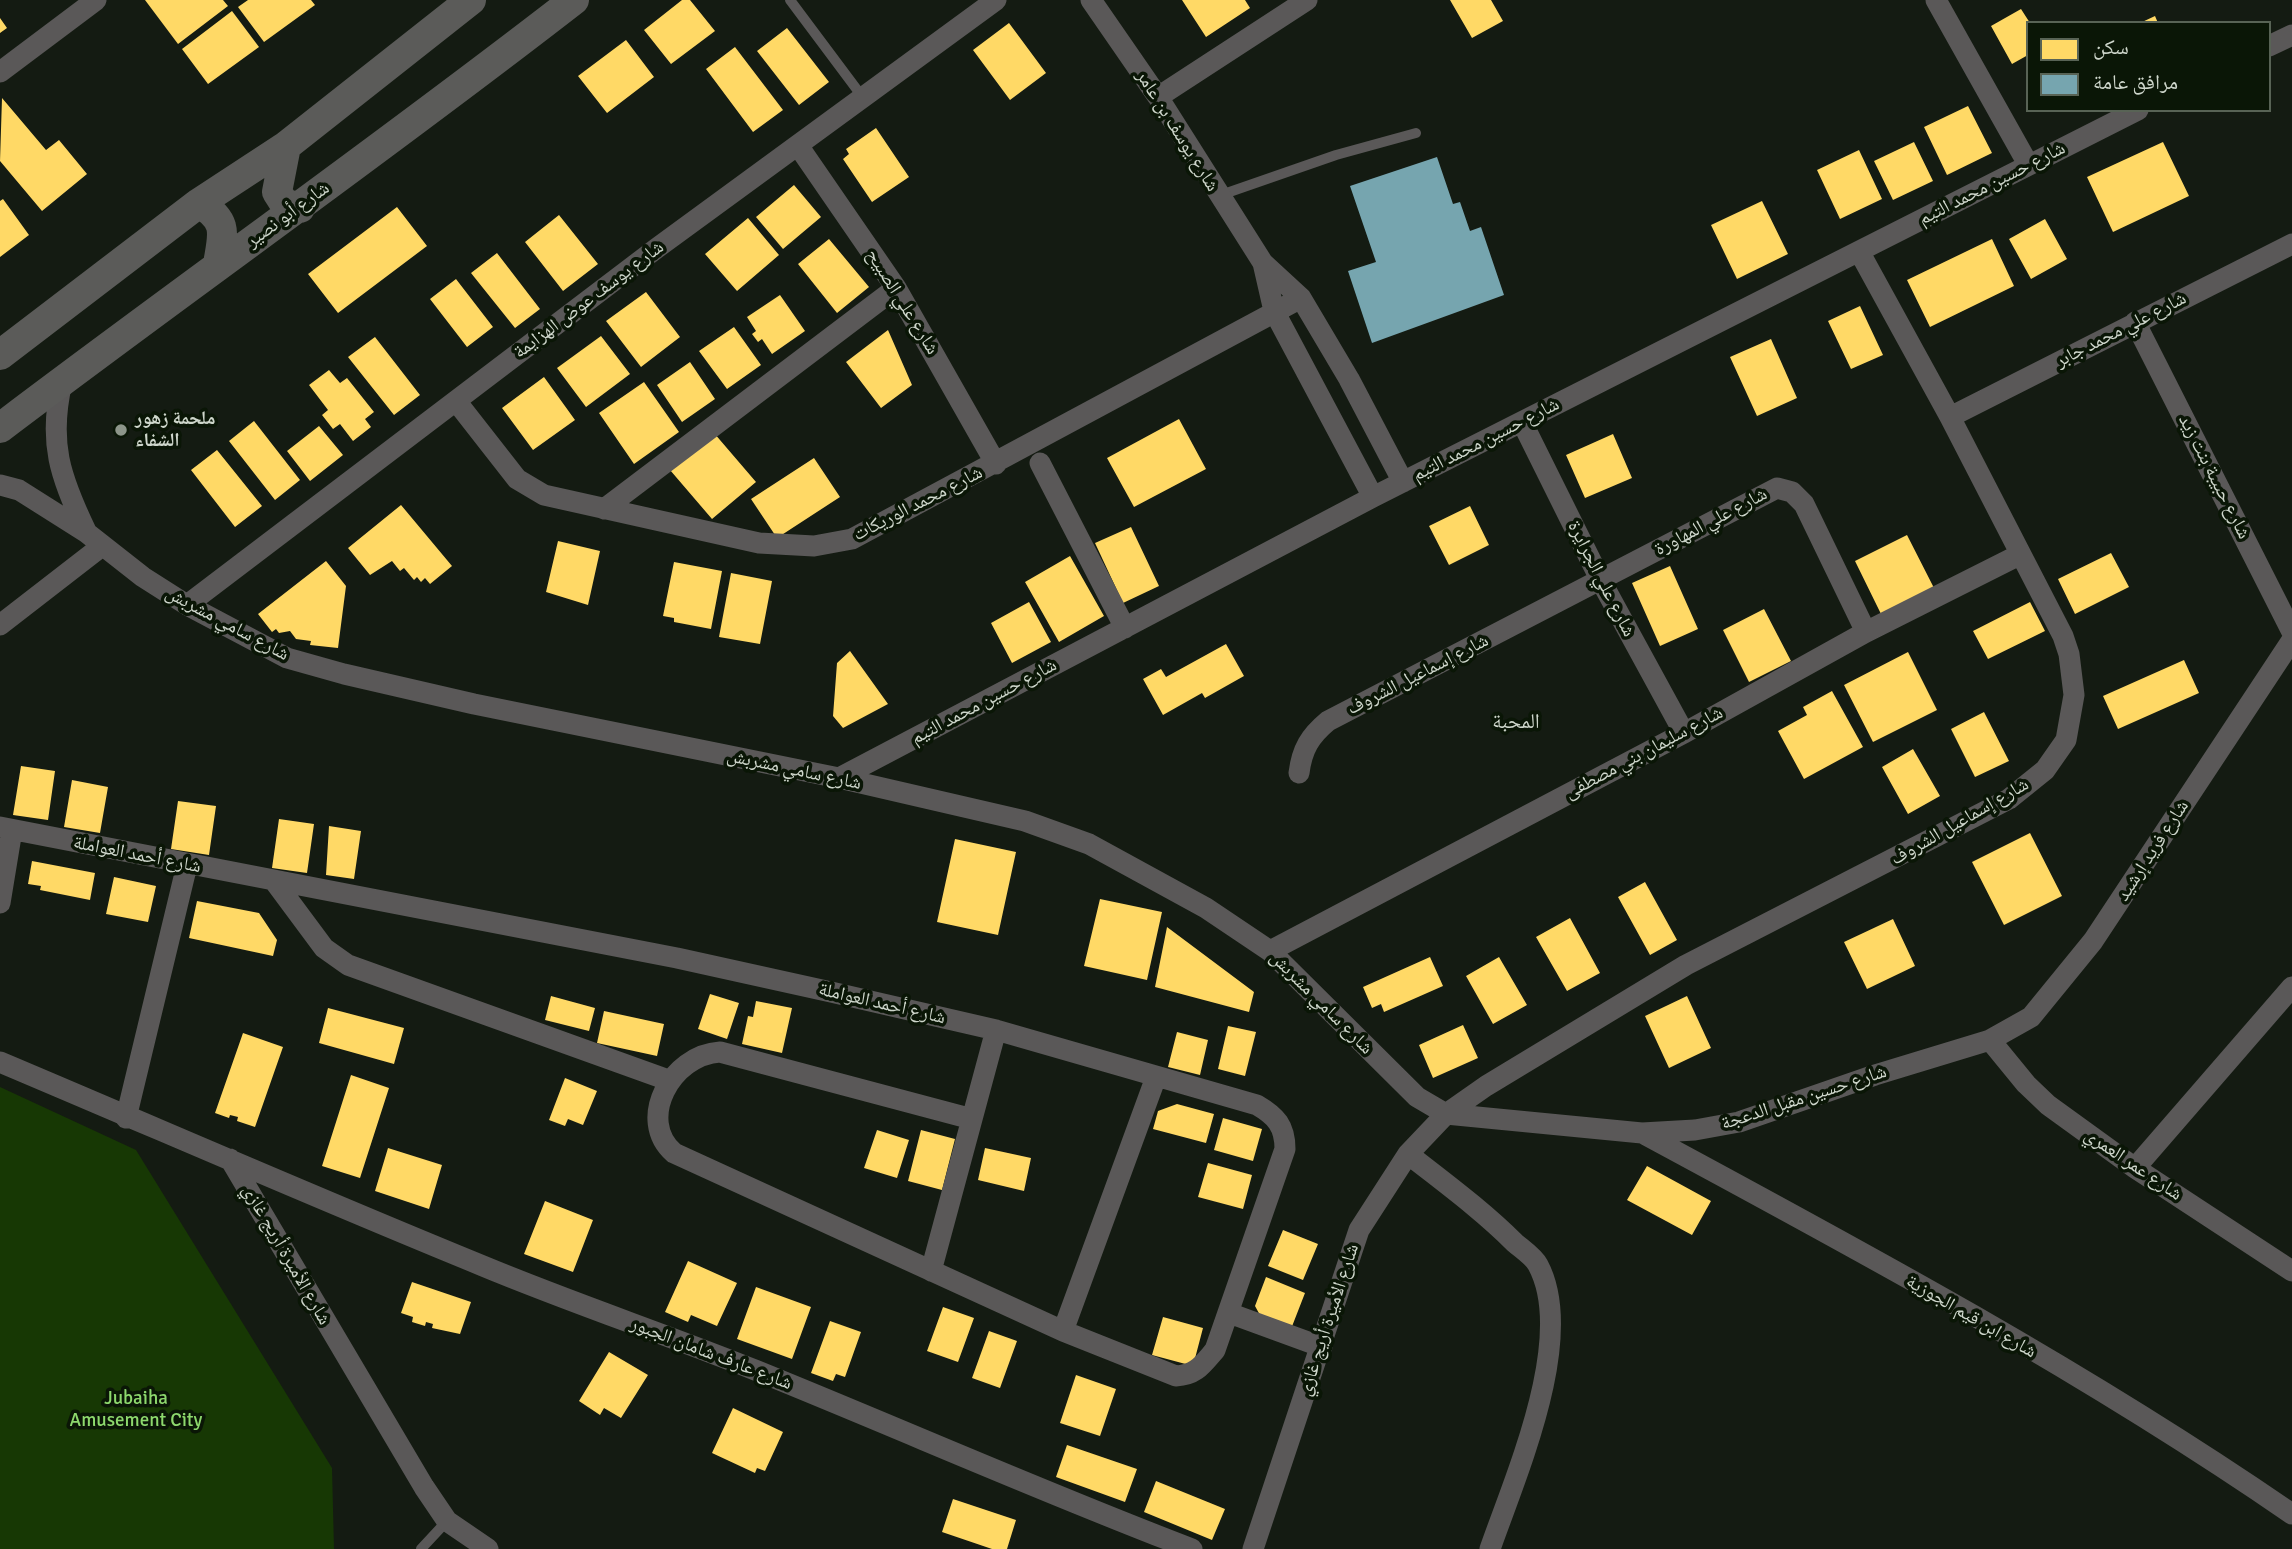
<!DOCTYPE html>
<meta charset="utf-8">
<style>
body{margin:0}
#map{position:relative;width:2292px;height:1549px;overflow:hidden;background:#141b12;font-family:Signika,"Noto Naskh Arabic",sans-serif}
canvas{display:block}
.legend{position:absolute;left:2026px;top:21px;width:245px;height:91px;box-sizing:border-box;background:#0a1606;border:2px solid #586355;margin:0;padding:9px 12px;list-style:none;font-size:21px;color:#ced6cb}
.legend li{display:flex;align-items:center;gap:14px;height:35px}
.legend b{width:35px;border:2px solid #586355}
</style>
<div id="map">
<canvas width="2292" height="1549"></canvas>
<ul class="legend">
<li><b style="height:19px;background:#ffd966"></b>سكن</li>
<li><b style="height:19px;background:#76a5af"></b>مرافق عامة</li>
</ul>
</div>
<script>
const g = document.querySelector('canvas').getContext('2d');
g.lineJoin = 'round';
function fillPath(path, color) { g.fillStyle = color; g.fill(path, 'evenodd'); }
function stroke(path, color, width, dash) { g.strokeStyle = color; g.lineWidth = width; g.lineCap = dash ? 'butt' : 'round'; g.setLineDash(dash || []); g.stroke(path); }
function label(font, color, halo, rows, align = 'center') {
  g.font = font + ' Signika,"Noto Naskh Arabic",sans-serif'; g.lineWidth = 7; g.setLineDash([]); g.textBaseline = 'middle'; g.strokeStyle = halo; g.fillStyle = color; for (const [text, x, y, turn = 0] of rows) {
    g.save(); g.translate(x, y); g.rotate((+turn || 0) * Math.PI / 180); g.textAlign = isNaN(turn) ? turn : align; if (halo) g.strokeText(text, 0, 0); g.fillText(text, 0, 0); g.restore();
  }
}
const green = new Path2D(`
 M0 1087 136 1150 332 1468 334 1549H0Z`);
const homes = new Path2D(`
 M145 0H223L228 6 178 44Z
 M248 0H311L315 5 264 42 238 7Z
 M682 0H690L715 31 671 64 644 30Z
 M1182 0H1245L1250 8 1206 37Z
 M1450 0H1491L1503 21 1472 38Z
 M2021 9 2030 23 2028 55 2012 64 1991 26Z
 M232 11 259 47 208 84 182 49Z
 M2155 16 2158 23H2140Z
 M0 18 7 28 0 33Z
 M1009 23 1046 73 1010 100 973 50Z
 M787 28 829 82 799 105 757 51Z
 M626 40 654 77 607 113 578 76Z
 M735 47 783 110 753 132 706 69Z
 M2 98 46 150 59 140 87 174 42 211 0 161Z
 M1968 106 1992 153 1947 175 1924 127Z
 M876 128 909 177 872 202 843 159 849 154 846 149Z
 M1914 142 1933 181 1893 200 1874 161Z
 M2163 142 2189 196 2113 232 2087 177Z
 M1859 150 1882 199 1840 219 1817 170Z
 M794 185 821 217 783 249 756 217Z
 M3 199 29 235 0 257V201Z
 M1762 201 1788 254 1737 279 1711 225Z
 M397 207 427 246 338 313 308 274Z
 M559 215 598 264 563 291 525 242Z
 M748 218 779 255 737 291 705 254Z
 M2045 219 2067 259 2031 279 2009 239Z
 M829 239 869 287 837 313 798 264Z
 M1992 239 2014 286 1930 327 1907 280Z
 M497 253 540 309 515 328 471 273Z
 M456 279 493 327 467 347 430 299Z
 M646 292 680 337 641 367 606 321Z
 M780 295 805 331 772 354 762 339 758 342 752 334 756 331 747 317Z
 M1860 306 1883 355 1851 369 1828 321Z
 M734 327 761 365 727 389 699 351Z
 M888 330 912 385 881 408 846 362Z
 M601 336 630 374 586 407 557 368Z
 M375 337 420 395 394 415 348 357Z
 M1771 339 1797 398 1757 416 1730 357Z
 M690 362 715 399 682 422 657 385Z
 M329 370 340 383 347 378 374 412 365 419 371 427 353 441 340 424 333 429 322 415 328 410 309 385Z
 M544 377 575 420 533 450 502 408Z
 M644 382 679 432 634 464 599 413Z
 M1179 419 1206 469 1134 507 1107 458Z
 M254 421 300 480 275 500 229 441Z
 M319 426 343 455 310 481 287 451Z
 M714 433 756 482 712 519 670 470Z
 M1613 434 1632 478 1585 498 1566 455Z
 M217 450 262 506 235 527 191 470Z
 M814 458 840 497 777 538 751 499Z
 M401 505 452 566 430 584 425 578 421 582 417 577 414 580 404 568 400 571 392 561 370 575 348 548Z
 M1470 506 1489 545 1449 565 1429 526Z
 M1131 527 1159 586 1123 603 1095 543Z
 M1907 535 1934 588 1881 614 1855 561Z
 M558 541 600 551 588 605 546 592Z
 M2111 553 2129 587 2075 614 2058 579Z
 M1070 556 1104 616 1059 642 1025 582Z
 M326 561 346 586 338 648 310 645 311 641 296 639 290 631 279 633 276 629 272 632 258 614Z
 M674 562 722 571 711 629 674 622V618L663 616Z
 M1670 566 1698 629 1660 646 1632 583Z
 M731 573 772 581 760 644 719 637Z
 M1029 602 1051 642 1012 663 991 623Z
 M2030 602 2045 631 1988 659 1973 631Z
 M1764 609 1791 661 1749 682 1723 630Z
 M1226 644 1244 676 1205 698 1202 693 1163 715 1143 679 1161 669 1166 677Z
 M850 651 888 704 843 728 833 716 837 663Z
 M1908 652 1937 710 1873 742 1844 685Z
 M2184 660 2199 693 2118 729 2103 696Z
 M1832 691 1863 747 1804 779 1778 731 1807 715 1803 707Z
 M1984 712 2009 761 1975 777 1951 729Z
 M1913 749 1940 796 1908 814 1882 767Z
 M21 766 55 771 48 820 13 815Z
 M72 780 108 787 100 833 64 827Z
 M178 801 216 806 209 855 171 849Z
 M279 819 314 824 307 873 272 868Z
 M329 826 361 831 354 879 326 875Z
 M2030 833 2062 896 2004 925 1972 862Z
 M955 839 1016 852 998 935 937 922Z
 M32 861 95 873 90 900 40 890 41 886 28 884Z
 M114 877 156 886 148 922 106 914Z
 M1645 882 1677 940 1650 955 1618 897Z
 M1100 899 1162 912 1147 980 1084 966Z
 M197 901 259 913 277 940 273 956 189 938Z
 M1570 918 1600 973 1567 991 1536 937Z
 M1893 919 1915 966 1867 989 1844 942Z
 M1167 927 1254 992 1249 1012 1155 987Z
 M1430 957 1443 986 1384 1012 1381 1004 1372 1008 1363 987Z
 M1499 957 1527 1005 1493 1024 1466 976Z
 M710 994 739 1003 727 1039 698 1029Z
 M551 996 595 1008 589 1031 545 1020Z
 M1687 996 1711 1048 1669 1068 1645 1016Z
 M756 1001 792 1008 782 1053 742 1044 748 1016 753 1017Z
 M328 1008 404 1028 394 1064 319 1043Z
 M604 1011 664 1024 657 1056 597 1043Z
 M1463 1025 1478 1058 1433 1078 1419 1045Z
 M1228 1026 1256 1032 1245 1076 1218 1069Z
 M1177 1032 1208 1040 1200 1075 1168 1067Z
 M243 1033 283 1047 255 1127 237 1121 238 1117 230 1115 229 1118 215 1113Z
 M351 1075 389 1088 360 1178 322 1166Z
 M565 1078 597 1091 583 1125 568 1119 565 1126 549 1120Z
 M1177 1104 1214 1114 1206 1143 1153 1129 1158 1111Z
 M1223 1118 1262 1129 1253 1161 1214 1150Z
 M877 1130 909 1140 897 1178 864 1168Z
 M921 1130 955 1139 942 1190 908 1181Z
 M388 1148 442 1165 429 1209 375 1191Z
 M985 1148 1031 1158 1024 1191 978 1180Z
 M1208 1163 1252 1175 1243 1209 1198 1197Z
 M1647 1166 1711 1201 1692 1235 1627 1200Z
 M545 1201 593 1220 573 1272 524 1254Z
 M1283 1230 1318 1244 1303 1280 1268 1266Z
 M688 1261 737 1283 717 1326 691 1315 688 1322 665 1312Z
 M1266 1277 1305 1293 1291 1329 1261 1317 1255 1306Z
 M412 1282 471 1302 460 1334 432 1328 433 1324 426 1322 425 1326 412 1322 413 1317 401 1313Z
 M756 1287 811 1307 792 1359 737 1339Z
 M943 1307 974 1318 958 1362 927 1351Z
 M1163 1317 1203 1328 1193 1366 1152 1355Z
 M830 1321 861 1332 845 1377 836 1374 833 1381 811 1373Z
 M989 1331 1017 1341 1000 1388 972 1378Z
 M609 1352 648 1375 621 1418 604 1408 600 1415 579 1401Z
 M1076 1375 1116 1389 1100 1436 1060 1423Z
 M733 1408 783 1432 765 1471 757 1468 755 1473 712 1453Z
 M1067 1445 1137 1469 1125 1502 1056 1477Z
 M1156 1481 1225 1509 1212 1540 1144 1512Z
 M953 1499 1016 1520 1007 1549H992L942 1532Z`);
const public = new Path2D(`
 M1437 157 1453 204 1460 202 1470 231 1481 227 1504 295 1372 343 1348 271 1376 262 1350 186Z`);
const service = new Path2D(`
 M790 0 864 99
 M1218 196 1336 155 1416 133
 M421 1549 447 1521`);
const minor = new Path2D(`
 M1091 0 1158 97 1263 263 1301 298 1349 379 1403 482
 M1936 0 2028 164
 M2269 46 2292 35
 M0 72 96 0
 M1158 97 1307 0
 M799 147 896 288 996 464
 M1263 263 1274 311 1373 497
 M2135 322 2292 632
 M62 382C48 442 60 477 86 531
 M456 401 517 479 544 495 759 543 814 546 852 539 1301 298
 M1950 417 2292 244
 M1522 422 1601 581 1684 733
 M1040 463 1125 628
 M0 485 19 490 87 533 143 577 187 605 287 658 344 674 474 704 839 778 1025 821 1089 844 1206 908 1270 951 1417 1097 1446 1114 1642 1133 1695 1130 1739 1122 1875 1075 1990 1040 2031 1017 2093 941 2292 640
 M604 509 896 288
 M187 605 657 248 996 0
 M0 625 102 546
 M1299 773C1302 749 1310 736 1328 721L1777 488 1792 492 1804 504 1866 632
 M839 778 1373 497 2138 110
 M0 827 677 958 831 992 996 1030 1257 1105C1276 1116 1285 1126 1285 1149L1215 1350C1202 1365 1196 1375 1176 1376L1063 1331 674 1153C636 1120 671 1055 720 1052L972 1119
 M275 882 324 948 348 965 668 1080
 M0 903 12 830
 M1270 951 1684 733 1866 632 2019 555
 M1990 1040 2026 1084 2048 1105 2135 1168 2292 1271
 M0 1062C161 1130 321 1200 483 1266 572 1303 665 1334 755 1370 901 1429 1045 1493 1192 1549
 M126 1118 187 865
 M1642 1133C1863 1252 2086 1372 2292 1514
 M1408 1154C1445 1183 1482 1210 1515 1243 1522 1249 1534 1257 1538 1265 1577 1338 1515 1477 1490 1549
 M230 1159 424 1487 447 1521 488 1549
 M2135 1168 2292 987
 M931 1271 996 1030
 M1229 1313 1322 1347
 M1063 1331 1156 1077
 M1253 1549 1359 1230 1408 1154 1446 1114 1486 1086 1686 965 2009 799 2045 770 2066 740 2074 695 2069 654 2063 636 1950 417 1860 253`);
const secondary = new Path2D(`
 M286 146 277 192 284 203 300 208
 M199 203C229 221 223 234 218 264
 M0 355 199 203 286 146 471 0
 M0 428C190 284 385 147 574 0`);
const markers = [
 [121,430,7,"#8d958a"]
];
const streetNames = [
 ["شارع يوسف بن عامر",1177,131,58],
 ["شارع حسين محمد التيم",1992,184,-27],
 ["شارع أبو نصير",288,215,-36],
 ["شارع يوسف عوض الهزايمة",589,300,-37],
 ["شارع علي الصبيح",902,302,58],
 ["شارع علي محمد جابر",2121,330,-27],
 ["شارع حسين محمد التيم",1486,440,-27],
 ["شارع حبيبة بنت زيد",2214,477,63],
 ["شارع محمد الوريكات",918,504,-27],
 ["شارع علي المهاورة",1711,522,-28],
 ["شارع علي الجرايرة",1601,579,63],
 ["شارع سامي مشربش",227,624,28],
 ["شارع إسماعيل الشروف",1418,675,-27],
 ["شارع حسين محمد التيم",984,702,-28],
 ["شارع سليمان بني مصطفى",1644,753,-28],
 ["شارع سامي مشربش",794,770,12],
 ["شارع إسماعيل الشروف",1960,822,-30],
 ["شارع فريد إرشيد",2153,851,-57],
 ["شارع أحمد العواملة",137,855,11],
 ["شارع سامي مشربش",1321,1003,45],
 ["شارع أحمد العواملة",882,1004,13],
 ["شارع حسين مقبل الدعجة",1804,1098,-18],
 ["شارع عمر العمري",2133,1165,34],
 ["شارع الأميرة أريج غازي",286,1255,60],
 ["شارع ابن قيم الجوزية",1971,1317,30],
 ["شارع الأميرة أريج غازي",1329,1320,-72],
 ["شارع عارف شامان الجبور",711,1354,21]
];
const poiNames = [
 ["ملحمة زهور",135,419],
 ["الشفاء",135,441]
];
const parkNames = [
 ["Jubaiha",136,1399],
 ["Amusement City",136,1421]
];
const neighbourhoodNames = [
 ["المحبة",1516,722]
];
fillPath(green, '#173804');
fillPath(homes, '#ffd966');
fillPath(public, '#76a5af');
stroke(service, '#5a5858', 10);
stroke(minor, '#5a5858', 21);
stroke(secondary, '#5b5b59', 30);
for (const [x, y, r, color] of markers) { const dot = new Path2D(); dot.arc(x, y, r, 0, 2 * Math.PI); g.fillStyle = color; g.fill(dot); stroke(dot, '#0a1606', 2.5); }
label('19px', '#ced6cb', '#0a1606', streetNames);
label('bold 19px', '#ced6cb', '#0a1606', poiNames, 'left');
label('19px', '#8dd86d', '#0a1606', parkNames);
label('21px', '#ced6cb', '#0a1606', neighbourhoodNames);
</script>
